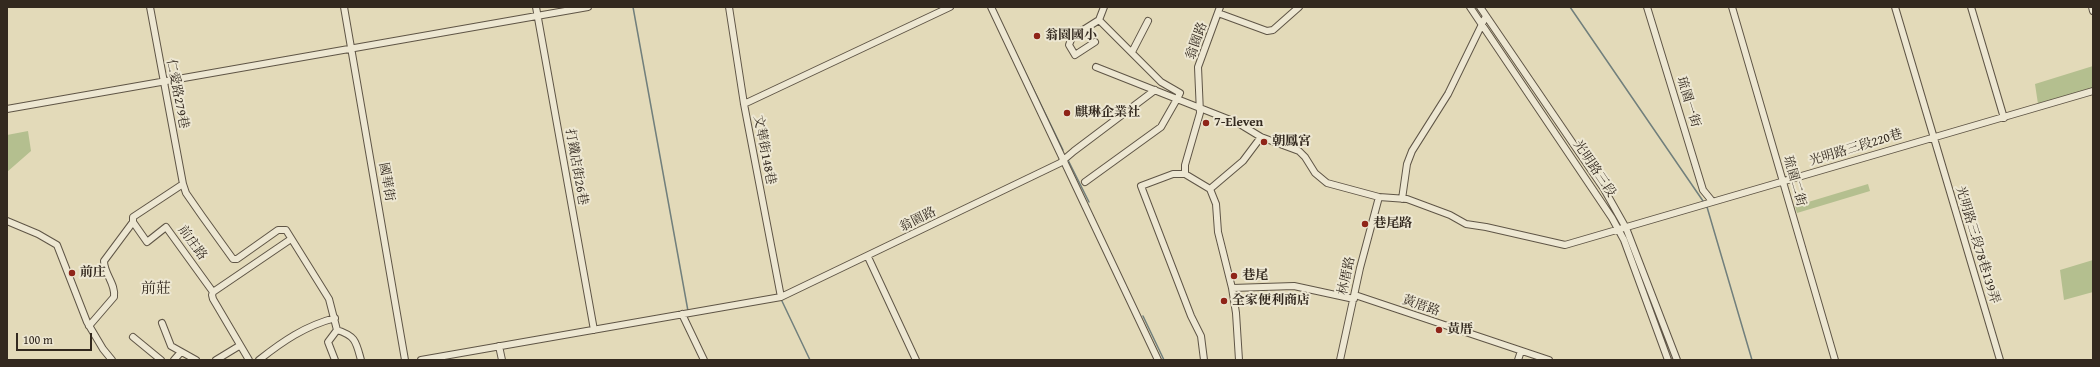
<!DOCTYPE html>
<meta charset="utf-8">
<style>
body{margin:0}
#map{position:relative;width:2100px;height:367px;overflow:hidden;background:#e3dab9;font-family:"Gentium Book Plus",serif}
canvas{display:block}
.frame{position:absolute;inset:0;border:8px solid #33291f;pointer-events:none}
.scale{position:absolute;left:16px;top:333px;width:76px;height:18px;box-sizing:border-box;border:2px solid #33291f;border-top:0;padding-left:5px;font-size:12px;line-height:14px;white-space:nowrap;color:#33291f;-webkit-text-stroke:3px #ede7d2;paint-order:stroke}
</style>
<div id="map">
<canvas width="2100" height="367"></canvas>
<div class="frame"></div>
<div class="scale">100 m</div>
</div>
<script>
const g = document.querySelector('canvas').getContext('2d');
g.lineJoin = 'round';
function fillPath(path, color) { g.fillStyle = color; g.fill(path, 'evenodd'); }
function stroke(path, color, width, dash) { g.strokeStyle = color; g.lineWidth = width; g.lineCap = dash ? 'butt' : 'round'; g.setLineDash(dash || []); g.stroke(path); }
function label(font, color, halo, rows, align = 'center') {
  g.font = font + ' "Gentium Book Plus","Noto Serif TC",serif'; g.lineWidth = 4; g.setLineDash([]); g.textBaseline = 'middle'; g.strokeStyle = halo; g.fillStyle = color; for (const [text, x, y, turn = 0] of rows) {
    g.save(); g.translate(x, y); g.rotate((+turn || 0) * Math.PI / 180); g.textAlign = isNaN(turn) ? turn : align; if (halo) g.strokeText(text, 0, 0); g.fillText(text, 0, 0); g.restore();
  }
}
const green = new Path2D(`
 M2093 66V88L2038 104 2035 84Z
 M28 131 31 151 7 172V135Z
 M1868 184 1870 191 1797 213 1795 206Z
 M2093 260V292L2064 300 2060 270Z`);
const stream = new Path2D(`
 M633 7 688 311
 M1570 7 1703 201
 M1013 47 1063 150
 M1068 160 1089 202
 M1707 207 1752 360
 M781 299 810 360
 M1143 316 1164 360`);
const minor = new Path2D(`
 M150 7 183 184 186 193 202 216 233 259H237L278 230H286L329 299 337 330C356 336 356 342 361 360
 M344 7 405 360
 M536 7 594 330
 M729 7 744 104 781 297
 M991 7 1158 360
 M1470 7 1612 218 1624 240 1668 360
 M1480 7 1604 189 1626 228 1677 360
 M1647 7 1703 190 1712 201
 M1732 7 1835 360
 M1895 7 2000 360
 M1971 7 2004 118
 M2092 7 2093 11
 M1218 13 1267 31 1273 30 1299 7
 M1099 20 1161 82 1180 93 1177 99 1238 123 1261 137 1299 151 1305 157 1315 173 1327 183 1379 197 1407 199 1450 215 1466 224 1486 227 1565 245 2093 91
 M1095 42 1075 55 1069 45 1072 37 1099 20 1104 7
 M1132 52 1148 21
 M744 104 950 7
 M7 109 588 7
 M1185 174H1173L1141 186 1191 316 1201 336 1204 360
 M1085 182 1161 127 1177 99 1096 67
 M1210 189 1185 174V165L1200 113 1198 67 1220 7
 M1210 189 1216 204 1218 232 1232 288 1236 313 1239 360
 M1210 189 1243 161 1261 137
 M1402 199 1407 164 1412 151 1448 94 1486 16
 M7 221 38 234 57 245 87 322 103 349 112 360
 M133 222 147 242 166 227 213 292 212 295 213 299 249 360
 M868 257 916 360
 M1232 288 1294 286 1354 299
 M213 292 291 239
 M1355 295 1549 360
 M682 314 704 360
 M162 323 171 346 196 360
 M89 326 114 297C116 284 104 274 104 261L133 222V217L183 184
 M133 337 161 360
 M499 346 502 360
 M174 360 181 352
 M216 360 239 346
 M259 360C283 341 305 326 335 318
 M335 360 328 342 337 330
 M421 360 781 297 1060 163 1074 151 1155 90
 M1340 360 1360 268 1379 197
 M1518 360 1521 351`);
const markers = [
 [1037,36,4,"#8f2418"],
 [1067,113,4,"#8f2418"],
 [1206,123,4,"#8f2418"],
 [1264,142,4,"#8f2418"],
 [1365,224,4,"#8f2418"],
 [72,273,4,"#8f2418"],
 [1234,276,4,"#8f2418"],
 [1224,301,4,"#8f2418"],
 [1439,330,4,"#8f2418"]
];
const poiNames = [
 ["翁園國小",1045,36],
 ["麒琳企業社",1075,113],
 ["7-Eleven",1214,123],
 ["朝鳳宮",1272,142],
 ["巷尾路",1373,224],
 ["前庄",80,273],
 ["巷尾",1242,276],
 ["全家便利商店",1232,301],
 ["黃厝",1447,330]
];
const streetNames = [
 ["翁園路",1197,41,-70],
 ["仁愛路279巷",177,94,79],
 ["琉園一街",1688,102,73],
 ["光明路三段220巷",1856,148,-17],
 ["文華街148巷",764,150,79],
 ["打鐵店街26巷",576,167,80],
 ["光明路三段",1594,169,56],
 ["琉園二街",1794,181,74],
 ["國華街",386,182,80],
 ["翁園路",918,220,-26],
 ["前庄路",192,243,54],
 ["光明路三段78巷139弄",1977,245,73],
 ["林厝路",1347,276,-78],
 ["黃厝路",1421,306,19]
];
const quarterNames = [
 ["前莊",156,289]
];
fillPath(green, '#b4bf8f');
stroke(stream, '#717f7c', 1.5);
stroke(minor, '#5f5546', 8);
stroke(minor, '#ede7d2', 6);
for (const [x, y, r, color] of markers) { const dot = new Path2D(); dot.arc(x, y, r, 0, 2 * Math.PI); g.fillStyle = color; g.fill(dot); stroke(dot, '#ede7d2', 1.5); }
label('bold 13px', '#33291f', '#ede7d2', poiNames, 'left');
label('13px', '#33291f', '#ede7d2', streetNames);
label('15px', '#33291f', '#ede7d2', quarterNames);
</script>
